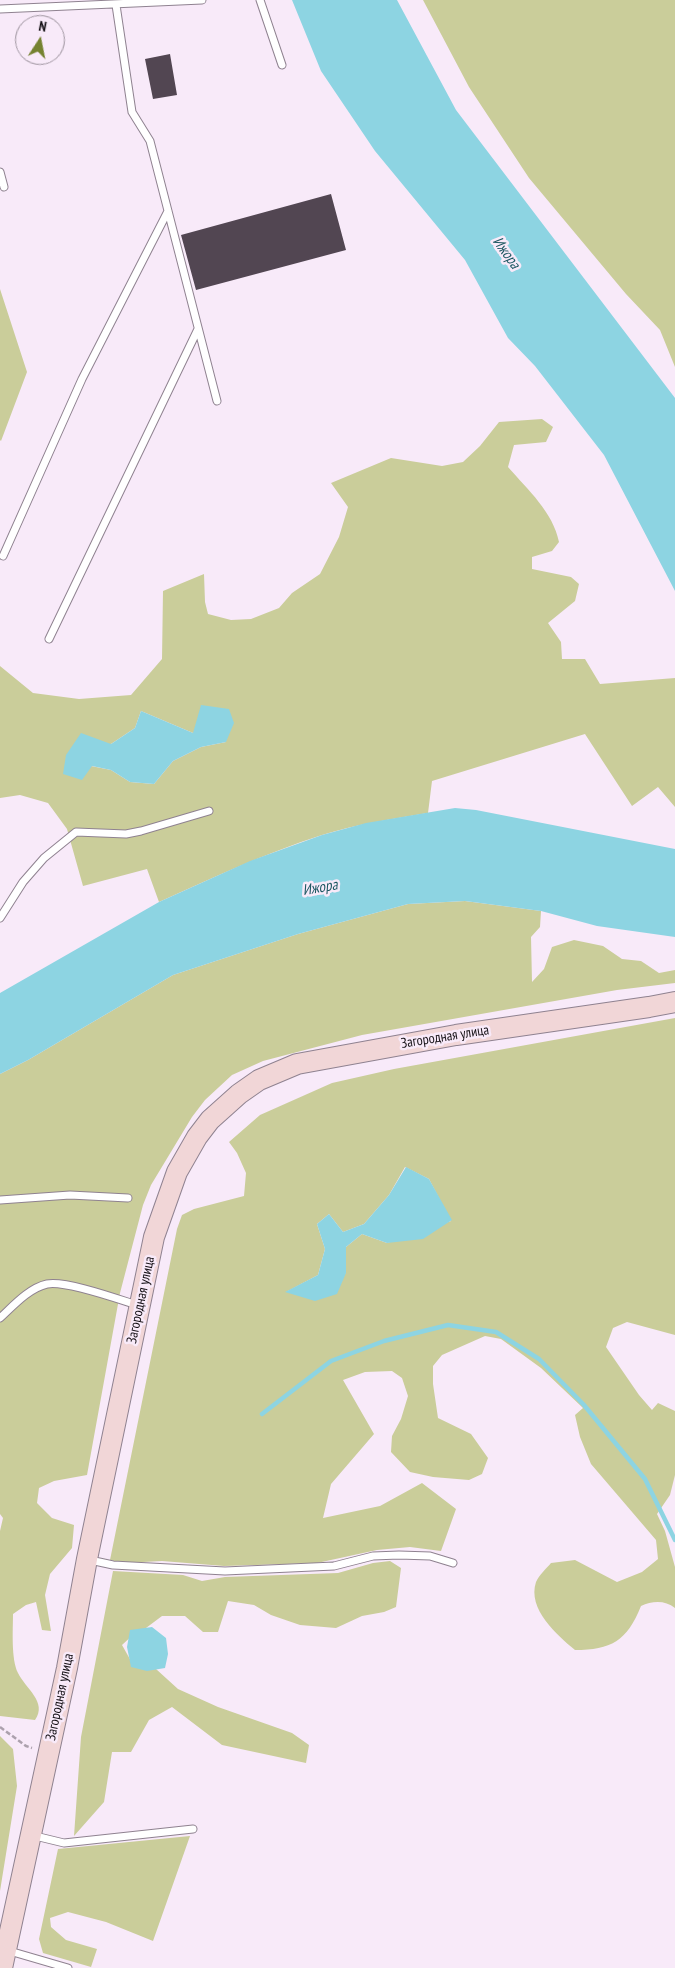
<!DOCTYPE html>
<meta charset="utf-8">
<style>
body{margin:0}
#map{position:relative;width:675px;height:1968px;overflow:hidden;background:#f8eaf9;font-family:"PT Sans Narrow",sans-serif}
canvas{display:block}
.north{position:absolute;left:15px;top:15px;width:50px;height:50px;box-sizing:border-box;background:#f8eaf9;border:1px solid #9d939e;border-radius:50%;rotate:11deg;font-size:14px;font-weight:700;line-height:20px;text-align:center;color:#141015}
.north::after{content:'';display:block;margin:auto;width:18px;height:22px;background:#758230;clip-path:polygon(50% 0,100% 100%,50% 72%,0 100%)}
</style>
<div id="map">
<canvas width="675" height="1968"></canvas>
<div class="north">N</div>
</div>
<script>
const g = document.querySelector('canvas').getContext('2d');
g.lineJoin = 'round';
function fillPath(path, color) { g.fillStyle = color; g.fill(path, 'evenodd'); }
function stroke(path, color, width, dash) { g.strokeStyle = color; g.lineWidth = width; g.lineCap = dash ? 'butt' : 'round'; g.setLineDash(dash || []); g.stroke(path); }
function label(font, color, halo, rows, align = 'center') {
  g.font = font + ' "PT Sans Narrow",sans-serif'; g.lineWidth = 5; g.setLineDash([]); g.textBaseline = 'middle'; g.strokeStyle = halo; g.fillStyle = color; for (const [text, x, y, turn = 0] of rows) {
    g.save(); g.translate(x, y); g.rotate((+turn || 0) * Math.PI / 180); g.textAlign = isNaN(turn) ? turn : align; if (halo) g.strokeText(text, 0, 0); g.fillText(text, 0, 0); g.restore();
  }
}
const green = new Path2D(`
 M423 0H675V367L660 330 626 294 529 178 469 87Z
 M0 289 27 372 1 441 0 440Z
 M542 419 553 427 546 442 514 445 508 467C528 490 553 512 559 542L552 551 532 557V569L571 577 579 584 575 601 548 623 561 642 562 659H585L600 684 675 678V807L658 787 632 806 585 734 432 781 428 813C392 819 357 824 322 835 266 853 212 878 159 902L147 869 83 886 67 829 48 803 20 795 0 798V666L33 693 79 699 131 695 162 659 163 591 204 574 205 602 208 614 231 620 251 619 279 608 292 593 320 574 339 537 348 507 331 483 391 458 442 466 463 462 480 446 499 422ZM141 711 193 733 226 742 201 747 173 761 154 784 130 782 111 770 91 766 111 744 135 728Z
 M465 901 541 911 540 927 531 937 532 982 544 969 552 947 574 940 603 946 622 959 641 961 659 973 675 970V983L617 990 362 1035 263 1061 232 1075 205 1100 192 1117 151 1185 143 1205 120 1293 87 1475 54 1481 39 1488 37 1503 52 1518 74 1525 72 1548 50 1574 45 1595 51 1631 42 1630 36 1602 26 1605 13 1614C13 1630 11 1659 18 1673 25 1688 48 1702 35 1720L0 1716V1531L3 1518 0 1514V1074L28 1060 173 975 298 934 408 904Z
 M675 1018V1335L627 1322 613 1328 606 1347 639 1395 652 1410 658 1403 675 1411V1475L670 1495 657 1514 665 1531 675 1567V1608C665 1600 652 1601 641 1606 627 1641 611 1650 575 1650 557 1635 527 1609 536 1582 539 1575 547 1568 551 1563L575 1560 617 1582 642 1572 658 1559 656 1540 591 1464 580 1437 575 1415 583 1408 541 1368 501 1339 485 1336 442 1355 433 1366V1384L438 1418 471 1434 488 1458 482 1474 469 1480 433 1477 410 1472 391 1452 392 1436 401 1419 408 1396 402 1378 392 1371 365 1372 343 1380 374 1434 331 1484 323 1518 380 1506 422 1483 456 1509 441 1551 410 1547 377 1550 317 1563 224 1566 162 1561 124 1563 110 1560 177 1229 182 1215 194 1209 244 1196 246 1173 237 1153 229 1142 260 1115 332 1083 394 1069ZM405 1167 429 1179 451 1221 387 1243 362 1234 346 1247V1273L286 1292 318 1275 325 1249 317 1224 329 1214 343 1232 364 1224 389 1195Z
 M390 1561 401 1568 396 1607 384 1612 362 1616 336 1628 300 1625 271 1615 254 1605 228 1601 218 1632H203L185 1616H162L146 1628 135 1633 122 1645 131 1661 156 1669 178 1689 218 1707 292 1733 309 1745 306 1763 222 1745 172 1707 149 1720 131 1752H112L104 1802 74 1836 81 1737 113 1571 183 1575 202 1581 225 1577 338 1573 373 1563Z
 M0 1736 13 1749 17 1786 0 1891Z
 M190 1836 153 1941 106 1922 68 1912 50 1918 51 1927 66 1940 97 1949 91 1967 43 1953 39 1939 58 1849Z`);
const water = new Path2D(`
 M292 0H397L456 110 675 398V591L604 455 535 366 508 338 465 260 375 151 321 71Z
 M201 705 229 709 234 723 226 742 201 747 173 761 154 784 130 782 111 770 92 766 82 780 63 774 66 755 81 733 111 744 135 728 141 711 193 733Z
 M455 808 476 810 675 849V937L597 926 541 911 465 901 408 904 298 934 173 975 28 1060 0 1074V993L159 902 250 861 322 835 366 823Z
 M406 1167 429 1179 452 1220 423 1239 387 1243 362 1234 346 1247V1273L337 1294 315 1301 285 1292 318 1275 325 1249 317 1224 329 1214 343 1232 364 1224 389 1195Z
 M152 1627 166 1638 168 1654 165 1668 147 1671 131 1667 127 1647 130 1630Z`);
const stream = new Path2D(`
 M262 1414 331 1361 384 1341 448 1325 496 1332 539 1359 584 1405 645 1479 675 1540`);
const building = new Path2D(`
 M170 54 177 95 153 99 145 59Z
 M331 194 346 250 196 290 181 235Z`);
const path = new Path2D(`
 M0 1727 26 1746 32 1748`);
const lane = new Path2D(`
 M260 0 282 65
 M116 5 132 112 150 141 217 401
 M0 9 202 0
 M0 172 4 187
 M3 556 82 379 168 211
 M49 639 198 329
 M0 918 23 882 44 858 76 832 126 834 141 831 209 811
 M0 1200 70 1195 128 1198
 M0 1318C13 1306 29 1288 47 1284 65 1280 118 1299 137 1305
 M90 1560 113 1565 225 1571 334 1566 373 1556 399 1555 430 1556 453 1563
 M31 1835 64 1843 193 1829
 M6 1950 68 1968`);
const secondary = new Path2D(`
 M2 1968 67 1668 87 1559 154 1237 177 1172 197 1137 210 1120 239 1094 259 1080 297 1064 456 1035 649 1007 675 1002`);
const streetNames = [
 ["Загородная улица",445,1037,-9],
 ["Загородная улица",141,1300,-78],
 ["Загородная улица",60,1697,-78]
];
const waterNames = [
 ["Ижора",506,253,54],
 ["Ижора",320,888,-10]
];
fillPath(green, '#cacd9a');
fillPath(water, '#8dd4e2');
stroke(stream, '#8dd4e2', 4.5);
fillPath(building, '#524652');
stroke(lane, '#8f8290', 9);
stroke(secondary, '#8f8290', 22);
stroke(path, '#aca1ad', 2.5, [5, 2.5]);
stroke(lane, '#fff', 7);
stroke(secondary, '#f1d6d7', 20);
label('14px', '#141015', '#f8eaf9', streetNames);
label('italic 15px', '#1a5660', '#f8eaf9', waterNames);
</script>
